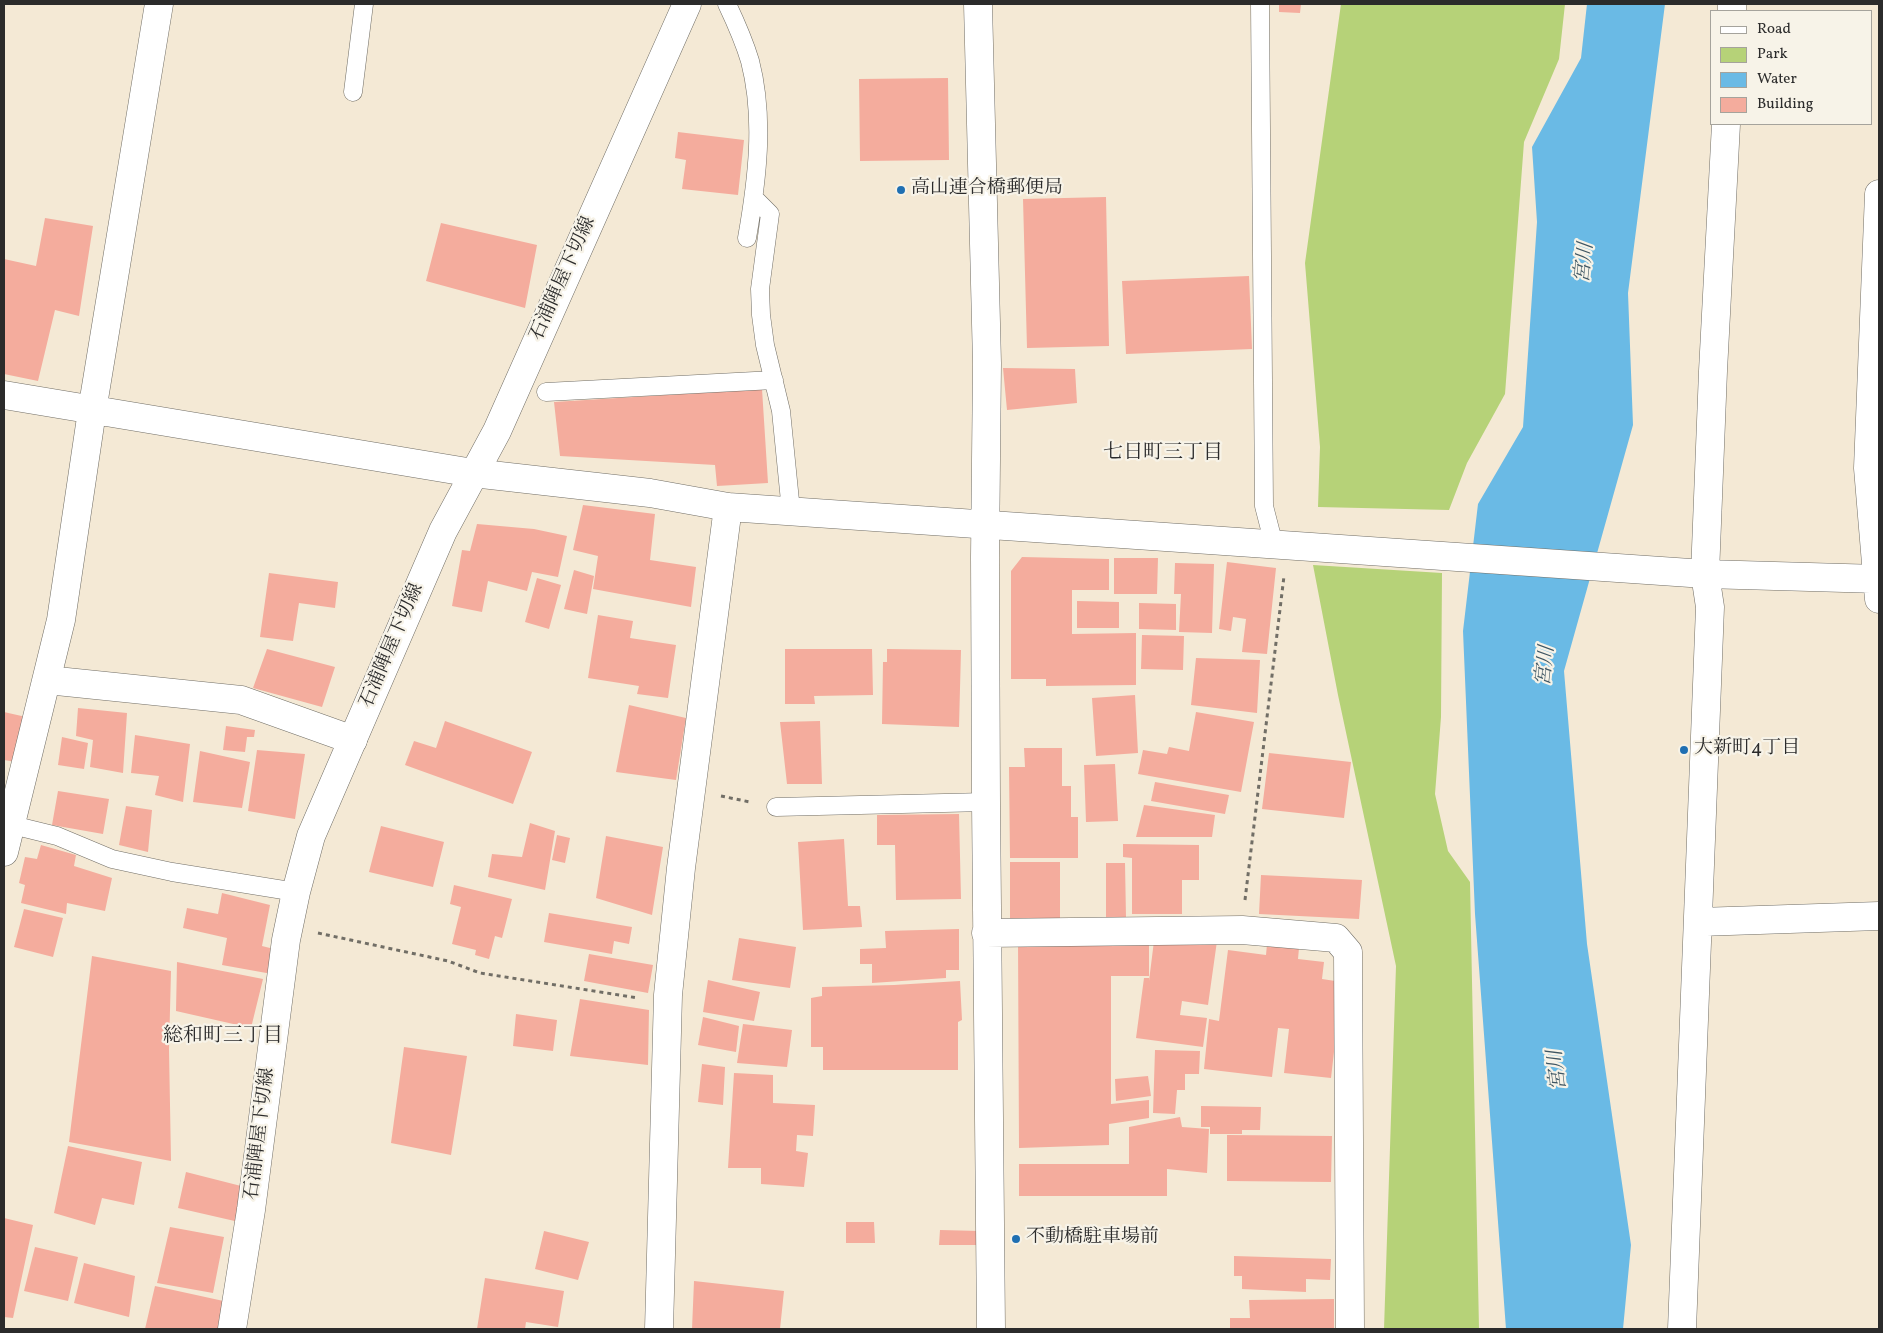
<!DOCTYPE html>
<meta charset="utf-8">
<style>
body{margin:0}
#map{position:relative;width:1883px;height:1333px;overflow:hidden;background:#f4e9d5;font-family:Vollkorn,serif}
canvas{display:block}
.frame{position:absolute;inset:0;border:5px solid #2b2b2b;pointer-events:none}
.legend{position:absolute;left:1710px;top:10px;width:162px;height:115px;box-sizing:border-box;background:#f7f3e8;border:1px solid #a5a39c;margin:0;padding:6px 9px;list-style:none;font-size:15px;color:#2b2b2b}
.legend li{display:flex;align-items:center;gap:10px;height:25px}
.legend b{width:25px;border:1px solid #a5a39c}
</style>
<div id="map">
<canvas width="1883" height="1333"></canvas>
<div class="frame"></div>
<ul class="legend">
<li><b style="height:6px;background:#fff"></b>Road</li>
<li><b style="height:14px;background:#b6d278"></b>Park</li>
<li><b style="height:14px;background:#6abae5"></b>Water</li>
<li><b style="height:14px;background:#f4ac9d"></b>Building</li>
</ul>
</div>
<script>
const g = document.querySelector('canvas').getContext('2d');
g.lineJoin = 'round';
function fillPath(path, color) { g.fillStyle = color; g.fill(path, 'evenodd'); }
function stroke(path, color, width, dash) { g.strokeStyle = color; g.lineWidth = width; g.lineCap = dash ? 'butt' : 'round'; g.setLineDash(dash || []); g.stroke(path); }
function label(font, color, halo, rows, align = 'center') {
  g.font = font + ' Vollkorn,"Noto Serif JP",serif'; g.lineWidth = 4.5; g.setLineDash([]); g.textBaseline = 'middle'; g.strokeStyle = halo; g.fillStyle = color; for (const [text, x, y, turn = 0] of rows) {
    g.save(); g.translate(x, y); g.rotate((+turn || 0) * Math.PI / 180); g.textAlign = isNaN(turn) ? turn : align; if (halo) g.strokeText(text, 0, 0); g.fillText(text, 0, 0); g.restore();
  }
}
const green = new Path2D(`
 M1341 4H1565L1559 59 1524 142 1505 394 1467 463 1449 510 1318 507 1320 447 1305 263Z
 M1313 565 1442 573 1441 717 1435 794 1448 851 1470 882 1479 1329H1384L1396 966 1338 695Z`);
const water = new Path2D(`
 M1587 4H1665L1628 293 1633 425 1564 671 1587 944 1631 1245 1623 1329H1506L1475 914 1463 631 1478 504 1523 427 1537 222 1532 147 1581 58Z`);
const building = new Path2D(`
 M1279 4H1301L1300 13 1279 12Z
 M948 78 949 160 860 161 859 79Z
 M678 132 744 140 738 195 682 189 686 160 675 158Z
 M1106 197 1109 346 1027 348 1023 199Z
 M45 218 93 226 79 316 55 310 38 381 4 374V259L36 266Z
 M441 223 537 245 525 308 426 281Z
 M1249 276 1252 349 1126 354 1122 281Z
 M1003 368 1075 369 1077 403 1007 410Z
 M762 389 768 483 717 486 715 465 560 456 554 402Z
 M583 505 655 514 650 560 696 567 691 607 593 589 598 556 573 550Z
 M477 524 534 529 567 536 558 577 532 572 527 591 488 581 482 612 452 606 462 550 470 551Z
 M1022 557 1109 559V590H1072V634L1136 633V685L1046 686V679H1011V571Z
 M1114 558H1158L1157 594H1114Z
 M1227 562 1276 568 1267 654 1242 652 1246 619 1233 617 1231 631 1219 629Z
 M1175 563 1214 564 1212 633 1179 632 1181 594H1174Z
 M574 570 594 576 587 614 564 609Z
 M269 573 338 582 335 608 299 603 293 641 260 637Z
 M537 578 561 585 549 629 525 622Z
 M1077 601 1119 602V628H1077Z
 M1139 603 1176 604V630L1139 629Z
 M598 615 633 621 630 638 676 645 668 698 637 694 639 686 588 678Z
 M1142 635 1184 636 1183 670 1141 669Z
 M267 649 335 667 322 707 253 688Z
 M785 649H872L873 695 814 696 815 704H785Z
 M887 649 961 650 959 727 882 724 883 662H887Z
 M1196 658 1260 660 1257 713 1191 705Z
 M1135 695 1138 753 1096 756 1092 698Z
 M629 705 686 718 676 780 616 772Z
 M78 708 127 713 123 773 90 767 93 740 76 736Z
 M4 712 26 717 16 762 4 760Z
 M1196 712 1254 722 1241 792 1138 774 1143 750 1167 754 1169 747 1189 751Z
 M445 721 532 752 513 804 405 765 414 741 436 748Z
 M820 721 822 784H787L780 722Z
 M226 726 255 730 254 737H247L245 752 223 750Z
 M135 735 190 744 183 802 155 795 159 776 131 773Z
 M62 737 88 743 84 769 58 765Z
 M1024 748H1062V786H1071V817H1078V858H1010L1009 767H1025Z
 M257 750 305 754 295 819 248 811Z
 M200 751 250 762 242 808 193 802Z
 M1269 753 1351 762 1344 818 1262 809Z
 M1115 764 1118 821 1086 822 1084 765Z
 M1155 782 1229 795 1225 814 1151 801Z
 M58 791 109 799 103 834 52 825Z
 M1144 805 1215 815 1212 837H1136Z
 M126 806 152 810 148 852 119 845Z
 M959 814 961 899 896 900 895 845H877V815Z
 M530 823 555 831 545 890 488 877 492 854 522 857Z
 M381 826 444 842 433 887 369 872Z
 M557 835 570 838 565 863 552 860Z
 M606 836 663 847 652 915 596 898Z
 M844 839 848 906H860L862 927 803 930 798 842Z
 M1123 844 1199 845V880H1182V914H1132V858L1123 857Z
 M41 845 76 855 74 866 112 878 105 911 67 903 66 914 21 903 25 885 19 883 25 857 37 859Z
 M1010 862H1060V922H1010Z
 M1106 863H1125L1126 918 1106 919Z
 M1261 875 1362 880 1359 919 1259 914Z
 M454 885 512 899 502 938 495 936 489 959 475 955 476 950 452 944 461 907 450 904Z
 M222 893 270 905 262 946 278 950 272 974 222 965 227 938 183 928 187 908 218 914Z
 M24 909 63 918 53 957 14 947Z
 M549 913 632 927 629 944 614 941 612 954 544 942Z
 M959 929V970H946V978L872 983V964H860V949L886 948 885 931Z
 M1155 933 1217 941 1208 1005 1182 1001 1180 1015 1207 1018 1203 1047 1136 1038 1144 978H1149V981Z
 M739 938 796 947 790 988 732 980Z
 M1149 939V976H1111V1104L1149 1100V1118L1109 1124V1145L1019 1148 1018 940Z
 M1267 944 1299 948 1298 959 1324 962 1322 979 1342 982 1331 1078 1284 1073 1289 1029 1278 1028 1272 1077 1204 1069 1209 1019 1219 1021 1228 950 1266 955Z
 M589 954 653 965 648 993 584 981Z
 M92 956 171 971 169 1049 171 1161 69 1142Z
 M177 962 263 979 251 1028 176 1011Z
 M708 980 760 992 754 1021 703 1012Z
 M960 981 962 1020 958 1022V1070H823V1047H811V998L822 996V987L894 985Z
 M580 999 649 1010 648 1065 570 1056Z
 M516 1014 557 1020 553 1051 513 1046Z
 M703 1017 739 1026 736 1052 698 1045Z
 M743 1024 792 1030 787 1067 737 1063Z
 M404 1047 467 1056 451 1155 391 1143Z
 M1155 1050 1200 1051 1199 1074H1185V1090H1177L1175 1114 1153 1113Z
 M702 1064 725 1067 723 1105 698 1102Z
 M734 1073 773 1075V1103L815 1105 813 1136 797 1135 796 1151 808 1153 804 1187 761 1184V1168H728Z
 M1148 1076 1151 1096 1116 1101 1115 1079Z
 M1201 1106 1261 1107 1260 1130H1242V1134H1210V1127H1201Z
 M1180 1117 1182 1127 1209 1129 1207 1173 1167 1169V1196H1019V1164H1129V1127Z
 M1227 1135 1332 1136 1331 1182 1227 1181Z
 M68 1146 142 1162 134 1205 102 1198 95 1225 54 1213Z
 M186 1172 245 1187 239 1222 178 1208Z
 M4 1218 33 1225 13 1318 4 1317Z
 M846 1222H874L875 1243H846Z
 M170 1227 224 1237 213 1293 157 1283Z
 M940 1230 980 1231 981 1245H939Z
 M544 1231 589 1242 578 1280 535 1269Z
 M35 1247 78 1257 68 1301 24 1291Z
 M1234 1256 1331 1259 1330 1280 1306 1279V1292L1242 1289V1276H1234Z
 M84 1263 135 1276 129 1317 74 1303Z
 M485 1278 564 1291 558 1327 526 1322 525 1329H477Z
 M694 1281 784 1291 780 1329H692Z
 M155 1286 228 1302 223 1329H145Z
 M1334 1299V1329H1230V1318H1250L1249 1300Z`);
const path = new Path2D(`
 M721 796 750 802
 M1245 900 1284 576
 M318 933 448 961 480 973 638 998`);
const lane = new Path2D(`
 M727 4C736 23 744 41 750 61 765 119 757 181 747 238
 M1260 4 1264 506 1274 545
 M353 92 364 4
 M754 198 770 214 760 289 761 315 765 345 781 411 791 511
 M546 392 774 380
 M776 807 986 802
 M4 823 57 836 112 859 172 872 296 892`);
const street = new Path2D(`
 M978 4 987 363 985 557 986 802 991 1329
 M1732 11V4
 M1879 194 1868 468 1879 599
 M4 395 473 473 650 493 728 507 1705 574 1879 579
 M47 680 241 700 353 740
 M4 852 61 620 92 411 159 4
 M1699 922 1879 916
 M986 933 1242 930 1336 938 1348 952 1350 1329
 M659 1329 668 995 681 868 728 507
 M1682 1329 1710 607 1705 574 1713 371 1726 124`);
const secondary = new Path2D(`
 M232 1329 251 1210 286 940 296 892 311 836 443 531 497 431 687 4`);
const markers = [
 [901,190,5,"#1f6fb2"],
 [1684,750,5,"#1f6fb2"],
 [1016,1239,5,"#1f6fb2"]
];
const poiNames = [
 ["高山連合橋郵便局",911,190],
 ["大新町4丁目",1694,750],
 ["不動橋駐車場前",1026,1239]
];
const streetNames = [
 ["石浦陣屋下切線",564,279,-66],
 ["石浦陣屋下切線",393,646,-67],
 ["石浦陣屋下切線",261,1134,-83]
];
const waterNames = [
 ["宮川",1586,263,-84],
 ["宮川",1547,666,-84],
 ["宮川",1559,1070,-97]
];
const neighbourhoodNames = [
 ["七日町三丁目",1163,454],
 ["総和町三丁目",223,1037]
];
fillPath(green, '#b6d278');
fillPath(water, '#6abae5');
fillPath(building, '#f4ac9d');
stroke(lane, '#716e66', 19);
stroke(street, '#716e66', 29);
stroke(secondary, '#716e66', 29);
stroke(path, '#716e66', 3, [4, 4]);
stroke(lane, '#fff', 18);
stroke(street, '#fff', 28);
stroke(secondary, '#fff', 28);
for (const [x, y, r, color] of markers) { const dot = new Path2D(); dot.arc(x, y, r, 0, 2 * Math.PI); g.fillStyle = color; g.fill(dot); stroke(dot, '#f7f3e8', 2); }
label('19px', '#2b2b2b', '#f7f3e8', poiNames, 'left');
label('19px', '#2b2b2b', '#f7f3e8', streetNames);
label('italic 20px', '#3e5663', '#f7f3e8', waterNames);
label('20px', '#2b2b2b', '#f7f3e8', neighbourhoodNames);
</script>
